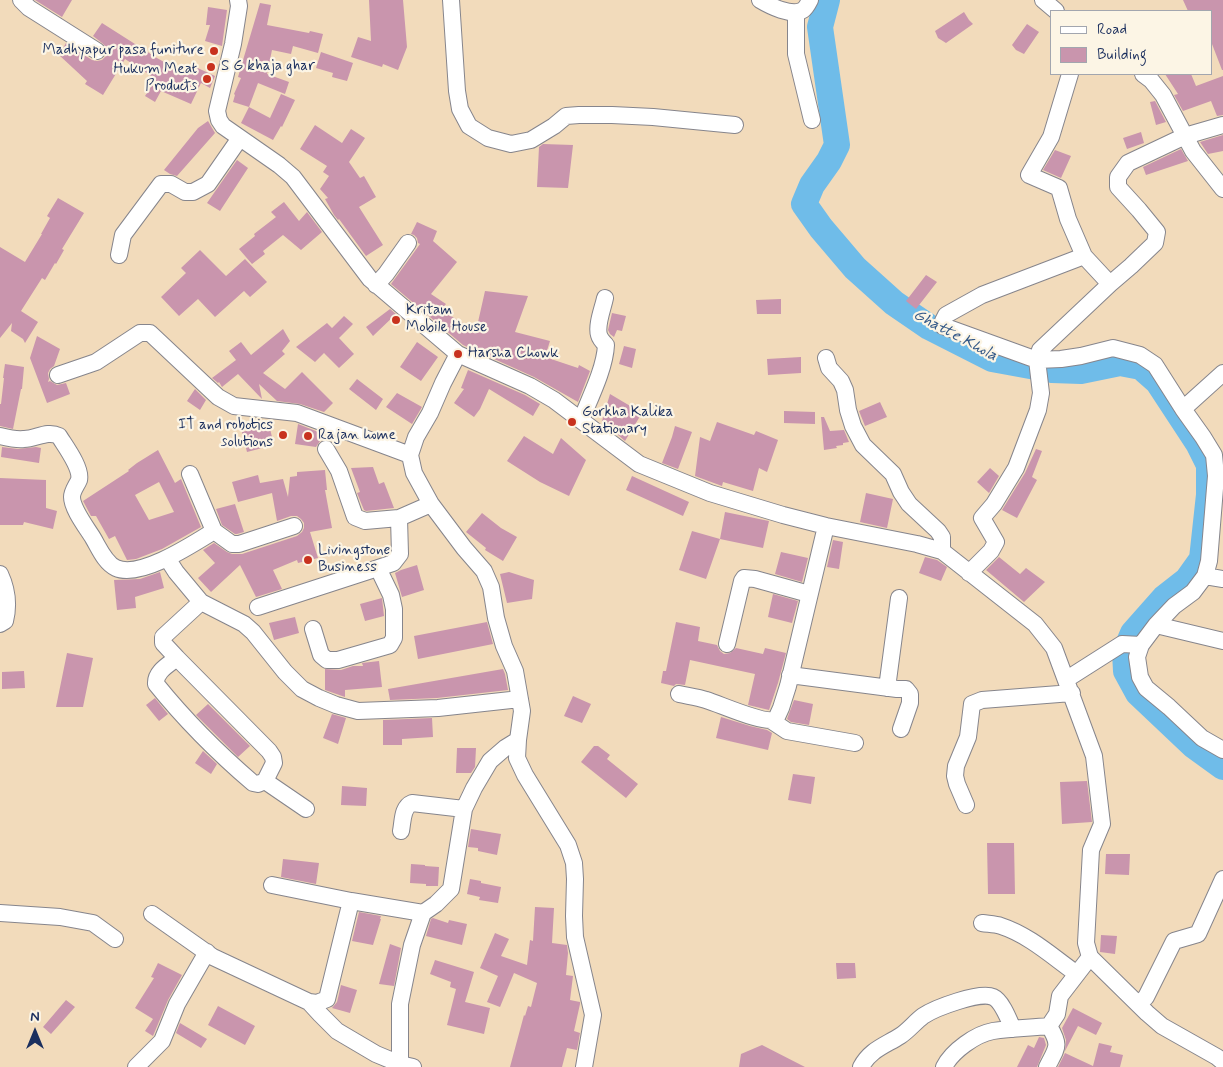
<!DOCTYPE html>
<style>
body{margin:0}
#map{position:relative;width:1223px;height:1067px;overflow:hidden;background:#f2dbbb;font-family:Mynerve,sans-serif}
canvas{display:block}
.legend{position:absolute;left:1050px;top:10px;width:162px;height:65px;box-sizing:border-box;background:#fcf5e5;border:1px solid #a2a6af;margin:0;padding:6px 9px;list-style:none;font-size:15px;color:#1b2f5e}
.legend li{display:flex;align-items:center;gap:10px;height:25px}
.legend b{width:25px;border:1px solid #a2a6af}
.north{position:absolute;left:10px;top:1007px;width:50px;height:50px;-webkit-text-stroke:4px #fcf5e5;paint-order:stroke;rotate:0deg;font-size:14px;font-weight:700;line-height:20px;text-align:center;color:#1b2f5e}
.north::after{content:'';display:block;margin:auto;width:18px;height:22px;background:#1b2f5e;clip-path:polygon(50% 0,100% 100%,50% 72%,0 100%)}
</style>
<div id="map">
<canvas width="1223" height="1067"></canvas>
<ul class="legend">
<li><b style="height:6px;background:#fff"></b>Road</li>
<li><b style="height:14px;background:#c995ad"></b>Building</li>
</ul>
<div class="north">N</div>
</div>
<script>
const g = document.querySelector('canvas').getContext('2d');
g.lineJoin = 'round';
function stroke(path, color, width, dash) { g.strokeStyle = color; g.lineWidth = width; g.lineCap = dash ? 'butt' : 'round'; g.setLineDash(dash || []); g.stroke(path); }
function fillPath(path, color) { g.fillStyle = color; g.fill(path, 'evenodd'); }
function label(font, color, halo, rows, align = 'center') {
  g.font = font + ' Mynerve,sans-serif'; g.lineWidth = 4.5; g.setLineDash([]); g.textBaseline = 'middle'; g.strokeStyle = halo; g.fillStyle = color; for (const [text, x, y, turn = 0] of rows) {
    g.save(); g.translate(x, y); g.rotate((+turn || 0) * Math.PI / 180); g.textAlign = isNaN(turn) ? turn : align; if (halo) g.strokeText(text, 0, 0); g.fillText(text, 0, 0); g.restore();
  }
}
const river = new Path2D(`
 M827 0 820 27 837 145 829 161 812 185 804 204 821 228 855 268 894 303 929 327 992 359 1052 370 1081 371 1120 363 1141 367 1158 382 1198 443 1209 465V495L1202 559 1187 580 1164 598 1133 633 1125 652 1126 671 1138 693 1194 746 1223 767`);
const building = new Path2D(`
 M35 0H72L62 17Z
 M369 0H403L407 47 398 70 383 64 382 67 351 57 358 37 371 41Z
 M1183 0H1223V70H1222L1212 44V11H1188Z
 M260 3 271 5 267 25 309 33 310 31 323 34 318 53 293 46 291 54 272 50 267 74 289 82 285 94 258 83 249 107 233 102 235 95 234 94 241 78 238 77Z
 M208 7 227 10 222 46 205 41 210 25H206Z
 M964 12 969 20 973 24 946 43 938 38 935 31Z
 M102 23 157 58 185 74 189 64 215 76 210 88 201 83 191 104 161 91 155 102 145 96 156 79 125 59 103 95 85 84 87 81 59 55 66 43 92 60 97 61 102 60 106 56 107 52 106 47 102 43 93 36Z
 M1027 24 1039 32 1024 54 1016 50 1012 45Z
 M321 52 353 63 347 81 332 77 333 73 316 68Z
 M1165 74H1191L1196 86 1223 76V115L1217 116 1211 101 1183 111 1174 95 1178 94Z
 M281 94 295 100 282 127 281 126 273 140 241 123 249 107 270 118Z
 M1155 101 1166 122 1156 125 1150 102Z
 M208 121 215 133 177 176 170 174 164 170 198 128Z
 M315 125 342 143 351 129 365 138 349 162 360 178 364 176 376 197 359 207 383 245 366 256 339 219 338 220 334 215 325 199 328 198 320 189 329 176 323 172 327 166 300 149Z
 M1141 132 1144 143 1127 149 1123 138Z
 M1223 135V151L1208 154 1200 142Z
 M543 144 573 145 568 188 537 187 539 147Z
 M1181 149 1188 161 1146 175 1143 167Z
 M1055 150 1071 156 1061 178 1043 170Z
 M237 160 248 168 220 211 207 203Z
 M58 198 84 213 62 249 64 250 56 264 55 263 45 280 42 278 21 311 38 322 25 343 23 339 11 331 12 323 0 338V247L25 262 42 234H41L50 218 47 216Z
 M284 202 299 221 307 212 322 232 301 250 283 235 263 251 265 254 252 264 239 249 255 236 254 234 276 217 271 212Z
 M417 222 437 231 433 241 457 262 431 294 446 304 441 310 476 331 485 291 528 296 515 332 550 341 545 357 578 368 579 365 590 371 578 402 534 377 463 345 391 284 420 244 418 243 417 238 414 235 411 234Z
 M200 250 226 276 245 259 267 282 250 297 244 291 215 317 198 299 179 316 161 297 186 273 181 268Z
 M926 275 937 282 916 309 906 301Z
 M781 299V314H757L756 300Z
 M390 309 396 314 373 336 366 327Z
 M612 313 626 316 622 331 617 330 614 337 610 334 608 330Z
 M344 316 353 324 339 338 354 354 339 368 324 353 315 362 296 347 327 323 332 328Z
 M283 329 290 341 282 351 285 354 263 373 285 389 302 372 333 403 324 412 300 404 277 401 259 384 262 399 238 374 222 387 219 382 218 383 212 378 236 360 229 351 241 342 251 355Z
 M37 336 60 349 54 366 50 369 48 373 49 379 48 382 50 381 57 385 66 383 70 394 47 403 30 358Z
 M417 342 438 357 421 381 400 367Z
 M624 346 636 349 632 368 619 364Z
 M801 357V373L768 375 767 359Z
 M5 364 24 367 22 389H21L13 429 0 426V404H1L4 378H3Z
 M468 370 525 395 540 404 533 416 489 389 480 409 474 417 454 403 464 389 461 388Z
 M357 379 383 399 376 410 349 389Z
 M195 389 206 400 200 410 187 401Z
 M397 393 422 407 412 424 386 407Z
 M610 394 642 413 625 441 602 421Z
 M880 402 887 417 865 426 859 411Z
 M784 411 815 412V424L784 423Z
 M821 417H824L830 431 844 430 849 442 843 443V445L836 446 837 448 824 450Z
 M717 422 754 435 756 431 778 440 767 472 759 468 753 491 723 482 722 486 695 476 700 437 710 441Z
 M298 424 321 433 320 441 316 447 295 444Z
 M269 425 274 445 247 452 242 432Z
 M675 426 692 432 678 469 662 463 672 437Z
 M524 436 553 454 561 438 586 460 569 496 540 482 507 461Z
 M2 447 18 449 36 447 41 448 39 463 1 457Z
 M1036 449 1042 451 1032 477 1037 480 1017 518 1002 510 1025 473Z
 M158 450 175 483 181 479 201 527 162 549 136 559 127 560 115 536 109 539 96 516H91L83 501 129 471 128 470 137 463ZM159 482 174 512 149 520 135 495Z
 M373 467 379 484 384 482 394 508 366 511 364 510 357 493 360 492 351 468Z
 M990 468 999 476 989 493 977 482Z
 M325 470 327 490H325L332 528 310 532 318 558 298 563 297 560 273 570 282 589 256 597 240 565 211 592 198 578 215 563 203 550 214 543 227 552 232 554H242L297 536 302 532 304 528V523L301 519 297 516H291L277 521 272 493 238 502 232 482 258 475 260 483 283 479 288 497 290 477 297 476V472Z
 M632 476 689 502 683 516 626 490Z
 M0 478 46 480V508L57 511 53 529 24 522 23 525H0Z
 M866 493 893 499 887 528 860 522Z
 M235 504 244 532 237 534H235L222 525 216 509Z
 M725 512 769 521 763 548 720 539Z
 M482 513 501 528 517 537 503 561 485 550 486 548 466 532Z
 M692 531 720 539 706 579 679 570Z
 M833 540 843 542 839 569 827 567Z
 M781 552 808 558 802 582 775 574Z
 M925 557 937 560 947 567 941 581 919 573Z
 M999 557 1020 574 1026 568 1045 582 1024 602 986 570Z
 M417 565 424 590 402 597 395 573 401 570Z
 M160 572 164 588 135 597 136 608 117 610 114 580 140 579Z
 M509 572 534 580 532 599 507 603 500 574Z
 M773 594 798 601 792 623 768 617Z
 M382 598 384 616 365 621 360 604Z
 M295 617 299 633 274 640 269 623Z
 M487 622 493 644 418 659 414 636Z
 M676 622 700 627 698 641 717 645 720 651 724 654 730 653 736 648 763 654 765 648 786 653 778 683 769 710 748 705 755 674 690 660 685 685 676 684 674 686 661 683 663 671H666Z
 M67 653 93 658 83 707H56Z
 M379 661 382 687 345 690V697L325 690V669L341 670 353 666H363L362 663Z
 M503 669 505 674 508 690 437 698 390 700 388 689Z
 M24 671 25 688 2 689V672Z
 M573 696 591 704 582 723 564 716Z
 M155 698 168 714 159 721 146 705Z
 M794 700 813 704 809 725 791 722 787 719Z
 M208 704 250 746 238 757 196 715Z
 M332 714 346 718 338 744 323 738Z
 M721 717 750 726 767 730 772 733 768 750 716 738Z
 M432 718 433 737 402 739V745H383V720Z
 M594 746H598L610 755 607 759 638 784 626 798 581 762Z
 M457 748H476L475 767 471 773H456Z
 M203 751 217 764 211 774 195 763Z
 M793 774 815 777 811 804 788 800Z
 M1087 781 1092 822 1062 824 1060 782Z
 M342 786 367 788 366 806 341 805Z
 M471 829 501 834 497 855 478 851V848L468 847Z
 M987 843H1014L1015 894H988Z
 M1106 854H1130L1129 875 1105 874Z
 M283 859 319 863 316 884 281 877Z
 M411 864 425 865V866L439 867 438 886H426V884L410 883Z
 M470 879 481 881V883L501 887 498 903 479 900 480 897 467 894Z
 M535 907 554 908 552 943 567 945 568 953 566 975 573 976 570 1000 580 1002V1004L574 1031 580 1033 577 1050 567 1048 562 1067H510L524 1015 525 1016 528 1006 531 1007 537 983 514 973 500 1007 487 1002 498 976 480 968 495 933 509 939 501 956 527 965 530 940 533 941Z
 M359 912 381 916 380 919H381L373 945 352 941Z
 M433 918 448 923 449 920 467 924 462 945 426 936 431 919Z
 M1101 935 1117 936 1115 954 1100 952Z
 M390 944 401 948 394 986 379 984Z
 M435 960 474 972 465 1002 490 1008 484 1034 447 1025 456 989 450 987 451 982 430 974Z
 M158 963 182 975 168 1000 153 1036 145 1031 153 1019 135 1008 154 978 151 977Z
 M836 963H855L856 978 837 979Z
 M341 985 357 990 350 1013 332 1008 337 1002Z
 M66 1000 75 1007 51 1034 43 1027Z
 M218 1006 255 1026 245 1045 208 1025Z
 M1073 1008 1102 1023 1096 1035 1078 1026 1065 1051 1066 1040 1062 1028Z
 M180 1023 207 1039 201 1048 176 1033Z
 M1039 1037 1044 1038 1046 1045 1037 1067H1017L1028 1045 1034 1048Z
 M1099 1043 1112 1046 1110 1052 1123 1055 1120 1067H1058L1065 1053 1093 1066Z
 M762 1045 805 1067H739L741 1054Z`);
const minor = new Path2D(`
 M21 0 29 8 97 51
 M238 0 239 6 233 44 217 111 219 120 223 126 279 165 293 177 370 279 458 354 530 386 554 400 639 464 710 493 783 515 826 526 917 544 942 551 1035 624 1054 648 1094 756 1102 824 1091 850 1086 943 1090 957 1147 1013 1162 1026 1217 1057 1223 1062
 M451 0 457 91 460 109 469 126 488 138 511 144 531 140 554 126 566 116 579 115H612L653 117 735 125
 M760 0C770 6 792 17 803 10 806 8 808 4 810 0
 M1043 0 1056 11
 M796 13V54L812 120
 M1070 74 1051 137 1029 175 1059 188 1068 219 1084 256 1110 284
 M1143 74 1151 80 1163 95 1193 151 1223 189
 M119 255 123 235 161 184H171L185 192H193L208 184 240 138
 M1084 256 982 295 946 315 943 321V326L1037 360 1061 359 1081 356 1113 348 1140 355 1155 365 1183 409 1203 437 1214 455 1216 476 1209 561 1205 576 1193 592 1174 606 1156 625 1141 645 1137 657 1140 677 1146 688 1169 707 1202 738 1223 750
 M376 285 386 274 408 243
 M458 354 443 383 430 413 416 437 410 455 414 473 431 504 464 548 484 571 491 587 496 618 504 646 515 671 522 711 518 740 517 758 525 775 568 845 574 863 575 879 574 916 575 937 593 1015 584 1067
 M826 358 829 368 841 381 845 390 848 410 853 426 863 445 893 474 901 492 909 504 938 531 942 537V551
 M58 375 96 362 140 333H150L218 397 234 406 297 413 410 455
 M1183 409 1223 373
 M581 420C590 398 605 368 606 345 603 342 600 339 599 335 596 325 603 308 605 298
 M0 436C8 438 16 440 24 439 36 439 47 430 59 436 65 446 82 468 79 480 77 485 72 491 72 497 72 509 87 528 93 538 99 548 105 563 116 568 140 579 193 544 214 531L232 544H239L294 526
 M326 449 339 471 355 517 365 521 399 518
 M190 474 214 531
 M167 558 176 572 201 602 163 637V643L177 658 269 751 273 757 274 763 265 781 258 784 253 783C218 753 185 720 156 684 155 672 168 665 177 658
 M969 573 991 551 996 542 982 518 994 504 1016 468 1038 410 1041 393 1037 360 1040 350 1110 284 1131 266 1155 243 1157 232 1139 210 1118 187V177L1128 163 1185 136 1223 125
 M0 574C7 589 9 605 5 621L0 624
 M1205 576 1223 579
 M201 602 244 624 253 632 285 672 302 689 319 698 336 705 358 711 438 708 520 699
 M258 607 378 568
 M1156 625 1223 641
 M313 629 321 655 327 660H338L390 645 394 638V609L391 595 378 568 393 563 400 554 399 518 431 504
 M727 644 742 581 744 578 755 579 809 594
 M790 675 897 689H906L910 694V703L901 729
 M1067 679 1122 644 1141 645
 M887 688 899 598
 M679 694C688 696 698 697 706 700 720 704 765 725 776 719L781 708 788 686 826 526
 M772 721 787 731 855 743
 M265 781 306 809
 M966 805 957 784 955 776 956 766 968 737 972 704 982 700 1072 693
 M401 831C403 821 402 807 412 803L464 809
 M272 885 351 901 423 913 436 904 451 889 464 809 474 788 490 761 505 748 518 740
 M0 913 60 917 93 923 115 939
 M152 914 213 957 309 1002 317 1003 327 999 351 901
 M982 923C988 924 995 924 1001 926 1029 935 1053 957 1077 974
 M309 1002 320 1014 337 1031 376 1054 400 1064V1067
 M1139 1004 1146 997 1174 941 1198 934 1223 879
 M136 1067 162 1041 177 1004 207 952
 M413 1067 400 1064V1004L412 945 423 913
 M861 1067C870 1050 884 1046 900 1036 908 1031 915 1022 923 1016 935 1008 980 991 993 997 1002 1001 1009 1020 1013 1029
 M944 1067C952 1051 976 1034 993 1031 1012 1028 1030 1028 1049 1026L1057 1014 1060 996 1090 957
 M1047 1067C1057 1047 1061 1046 1049 1026`);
const markers = [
 [214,51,5,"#c8321e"],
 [211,67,5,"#c8321e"],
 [207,79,5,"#c8321e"],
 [396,320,5,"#c8321e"],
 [458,354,5,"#c8321e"],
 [572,422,5,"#c8321e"],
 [283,435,5,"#c8321e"],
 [308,436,5,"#c8321e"],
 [308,560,5,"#c8321e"]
];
const poiNames = [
 ["Madhyapur pasa funiture",204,51,"right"],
 ["S G khaja ghar",221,67],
 ["Hukum Meat",197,70,"right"],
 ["Products",197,87,"right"],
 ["Kritam",406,311],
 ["Mobile House",406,328],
 ["Harsha Chowk",468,354],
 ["Gorkha Kalika",582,413],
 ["Stationary",582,430],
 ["IT and robotics",273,426,"right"],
 ["solutions",273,443,"right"],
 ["Rajan home",318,436],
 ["Livingstone",318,551],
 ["Business",318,568]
];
const waterNames = [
 ["Ghatte Khola",955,336,28]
];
stroke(river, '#6fbce9', 26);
fillPath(building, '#c995ad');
stroke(minor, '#86858c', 18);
stroke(minor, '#fff', 16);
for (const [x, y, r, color] of markers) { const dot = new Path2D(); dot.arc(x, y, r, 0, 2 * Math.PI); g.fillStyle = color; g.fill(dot); stroke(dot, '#fcf5e5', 2); }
label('15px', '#1b2f5e', '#fcf5e5', poiNames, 'left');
label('italic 16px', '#345988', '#fcf5e5', waterNames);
</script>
